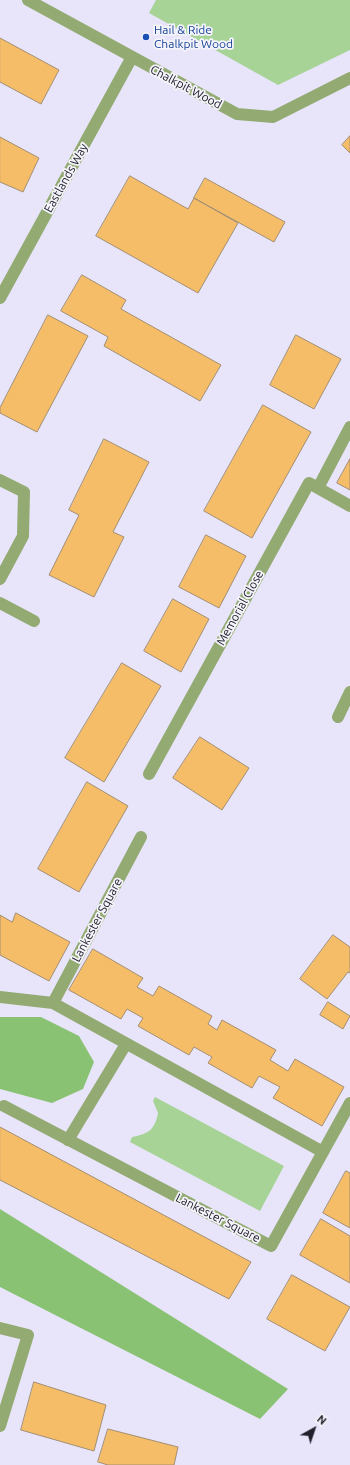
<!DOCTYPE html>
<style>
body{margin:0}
#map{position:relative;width:350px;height:1465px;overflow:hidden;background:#e8e5fa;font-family:Ubuntu,sans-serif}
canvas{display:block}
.north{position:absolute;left:294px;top:1409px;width:40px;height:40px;-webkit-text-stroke:3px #f5f4fb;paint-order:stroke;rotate:40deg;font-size:11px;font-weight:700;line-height:16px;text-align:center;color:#21202c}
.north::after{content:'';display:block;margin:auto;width:14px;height:18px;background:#21202c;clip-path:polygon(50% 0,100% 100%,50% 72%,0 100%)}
</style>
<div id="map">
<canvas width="350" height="1465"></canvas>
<div class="north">N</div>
</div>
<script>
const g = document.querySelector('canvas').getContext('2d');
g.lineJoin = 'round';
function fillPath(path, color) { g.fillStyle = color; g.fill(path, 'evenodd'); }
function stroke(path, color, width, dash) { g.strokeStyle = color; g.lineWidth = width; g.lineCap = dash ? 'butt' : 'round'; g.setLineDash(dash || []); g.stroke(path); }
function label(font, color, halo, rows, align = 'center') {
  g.font = font + ' Ubuntu,sans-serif'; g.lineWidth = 3.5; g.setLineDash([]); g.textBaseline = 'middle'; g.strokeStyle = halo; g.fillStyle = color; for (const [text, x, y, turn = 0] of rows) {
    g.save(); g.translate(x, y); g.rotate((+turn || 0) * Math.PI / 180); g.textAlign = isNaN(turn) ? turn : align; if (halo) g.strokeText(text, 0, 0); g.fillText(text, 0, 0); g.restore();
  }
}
const green = new Path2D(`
 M156 0H350V50L278 85 149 13Z
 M155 1097 284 1166 260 1211 130 1142 132 1137C149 1134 155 1129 158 1113L153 1101Z`);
const forest = new Path2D(`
 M0 1017H41L79 1036 94 1062 83 1089 52 1103 0 1089Z
 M0 1209 288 1389 260 1419 0 1287Z`);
const building = new Path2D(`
 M0 38 59 70 41 104 0 82Z
 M350 136V153L342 145Z
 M0 137 39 158 23 192 0 182Z
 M130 176 188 209 194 198 238 223 198 293 96 236Z
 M205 178 285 222 274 242 194 198Z
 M82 275 126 300 121 309 221 365 200 401 104 346 108 337 61 311Z
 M48 315 88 336 37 432 0 413V408Z
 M296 335 341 359 314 409 270 385Z
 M263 405 311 432 252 538 204 511Z
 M104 439 149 462 113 532 124 537 94 597 49 575 79 515 69 510Z
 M350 459V490L337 483Z
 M206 535 246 556 219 608 179 587Z
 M173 599 209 619 181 672 144 651Z
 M122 663 161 686 104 782 65 758Z
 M200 737 249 768 222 810 173 778Z
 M87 782 128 806 79 892 38 869Z
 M16 913 70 942 49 981 0 955V915L12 922Z
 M333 935 350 947V973L348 972 327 999 300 979Z
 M93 949 143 978 137 987 153 996 159 986 212 1016 208 1024 217 1030 222 1020 276 1050 270 1060 288 1071 295 1059 344 1087 322 1126 273 1098 280 1087 259 1076 252 1088 208 1063 212 1057 194 1047 189 1055 138 1026 143 1018 127 1009 121 1019 69 990Z
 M328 1002 350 1016 343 1029 320 1015Z
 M0 1127 251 1262 229 1299 0 1180Z
 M346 1171 350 1173V1228L323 1213Z
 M321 1219 350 1236V1283L300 1255Z
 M292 1275 350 1307 325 1351 267 1319Z
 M34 1382 106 1405 94 1451 21 1430Z
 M108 1429 178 1447 174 1465H108L98 1462Z`);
const street = new Path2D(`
 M28 0 237 114 273 117 350 78
 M0 298 132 57
 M0 480 24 492 23 536 0 579
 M318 488 350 427
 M0 603 34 621
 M338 717 350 692
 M149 774 309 483 350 506
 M0 997 53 1003 323 1152
 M53 1003 141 837
 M4 1106 271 1246 350 1103
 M68 1140 126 1044
 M0 1328 28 1335 0 1426`);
const markers = [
 [146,37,4,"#1a4fb4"]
];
const transitNames = [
 ["Hail & Ride",154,30],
 ["Chalkpit Wood",154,44]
];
const streetNames = [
 ["Chalkpit Wood",186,87,28],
 ["Eastlands Way",66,178,-61],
 ["Memorial Close",240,608,-61],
 ["Lankester Square",97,920,-62],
 ["Lankester Square",218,1218,27]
];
fillPath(green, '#a7d397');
fillPath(forest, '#8ac274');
fillPath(building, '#f6bd68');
stroke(building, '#a28e73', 1);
stroke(street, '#93ab73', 12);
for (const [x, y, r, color] of markers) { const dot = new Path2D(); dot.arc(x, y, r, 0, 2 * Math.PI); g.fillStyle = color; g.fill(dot); stroke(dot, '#f5f4fb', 1.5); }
label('12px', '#164399', '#f5f4fb', transitNames, 'left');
label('12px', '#21202c', '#f5f4fb', streetNames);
</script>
